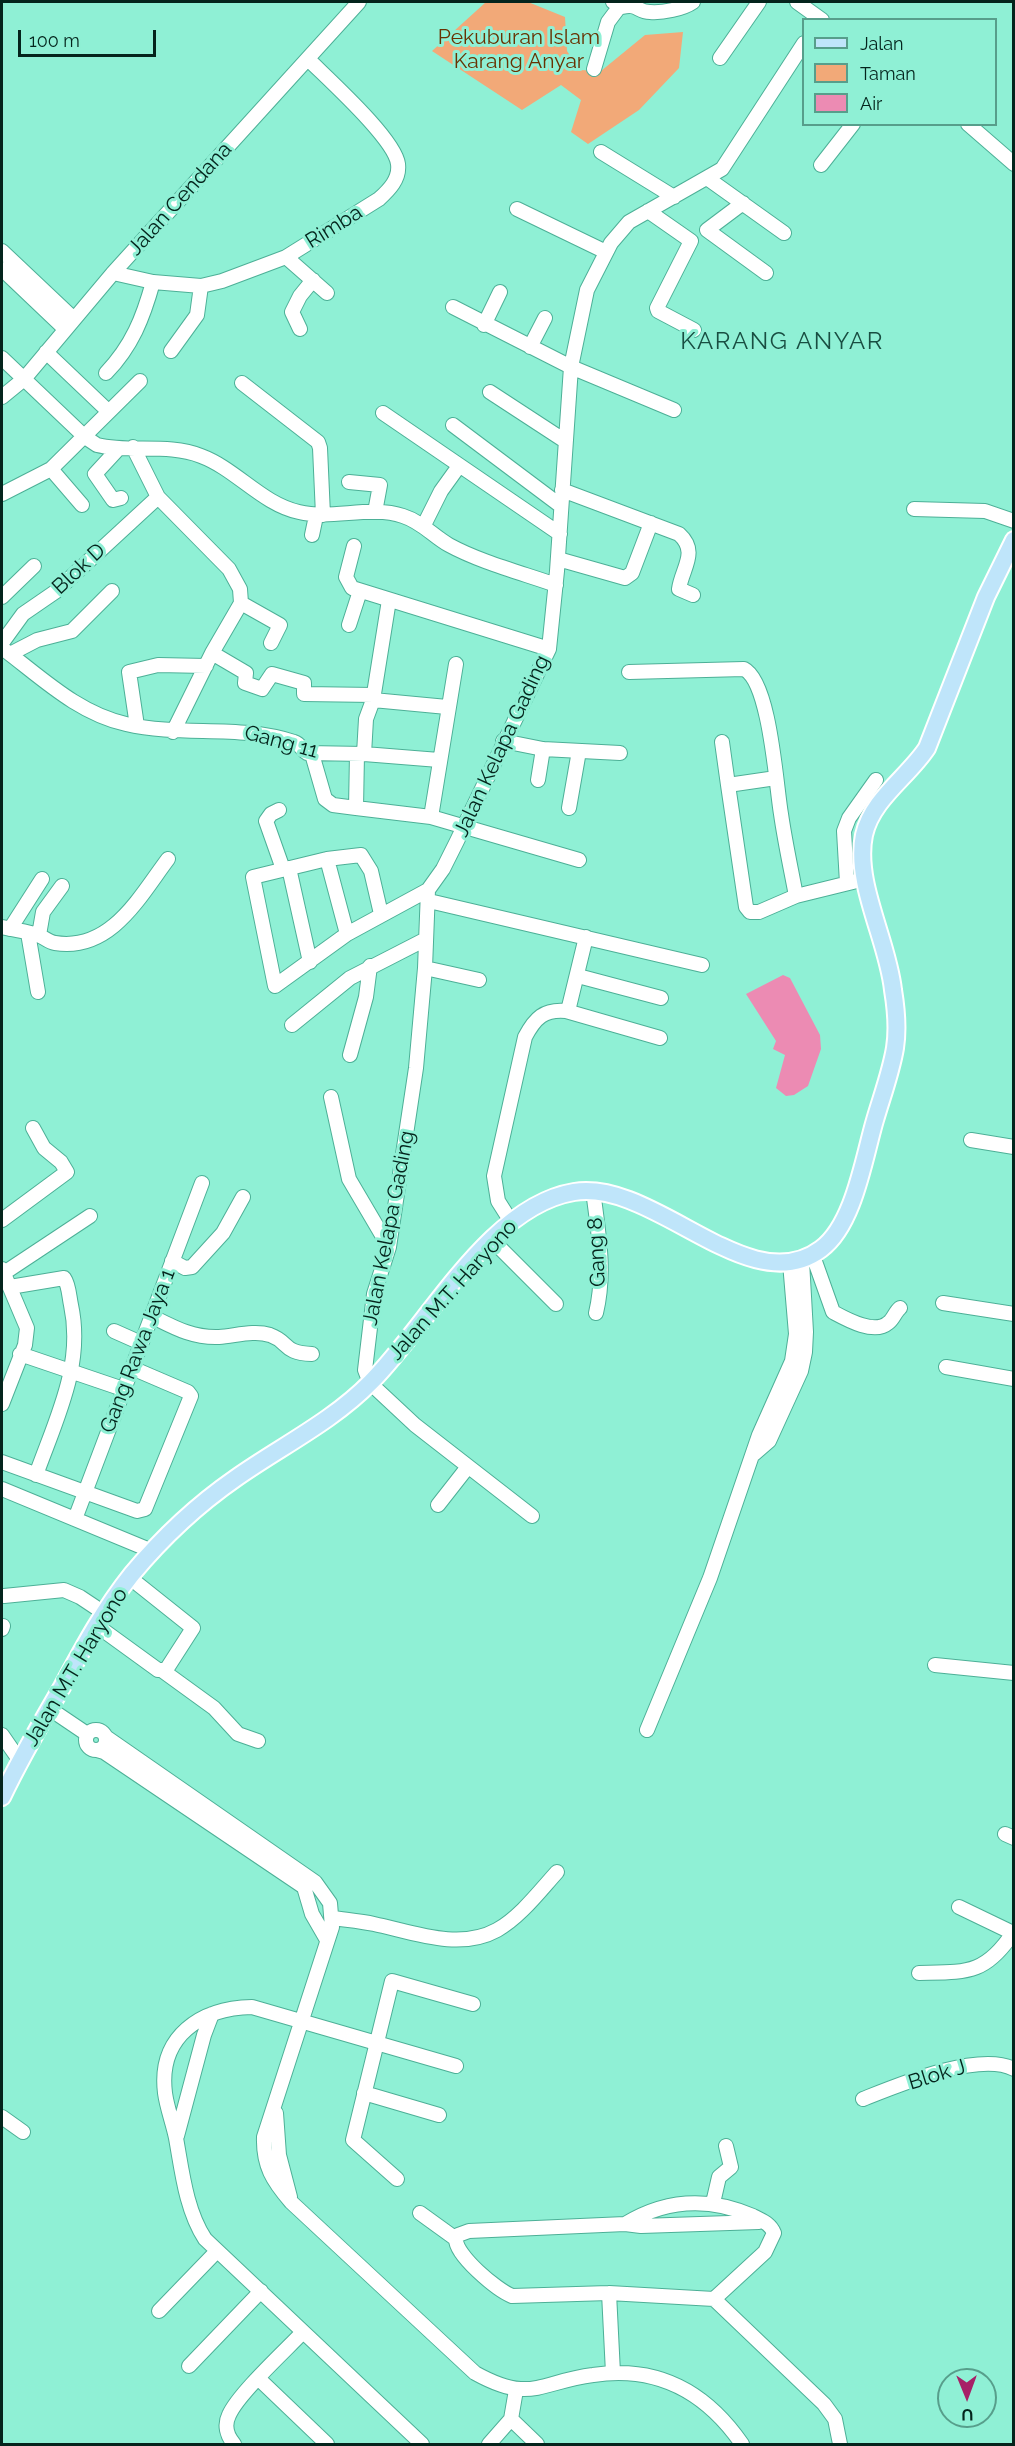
<!DOCTYPE html>
<style>
body{margin:0}
#map{position:relative;width:1015px;height:2446px;overflow:hidden;background:#8ff0d5;font-family:Raleway,sans-serif}
canvas{display:block}
.frame{position:absolute;inset:0;border:3px solid #04241c;pointer-events:none}
.legend{position:absolute;left:802px;top:18px;width:195px;height:108px;box-sizing:border-box;background:#8ff0d5;border:2px solid #579e8b;margin:0;padding:8px 10px;list-style:none;font-size:18px;color:#04241c}
.legend li{display:flex;align-items:center;gap:12px;height:30px}
.legend b{width:30px;border:2px solid #579e8b}
.north{position:absolute;left:937px;top:2368px;width:60px;height:60px;box-sizing:border-box;background:#8ff0d5;border:2px solid #579e8b;border-radius:50%;rotate:179deg;font-size:16px;font-weight:700;line-height:24px;text-align:center;color:#04241c}
.north::after{content:'';display:block;margin:auto;width:21px;height:27px;background:#a72067;clip-path:polygon(50% 0,100% 100%,50% 72%,0 100%)}
.scale{position:absolute;left:18px;top:30px;width:138px;height:27px;box-sizing:border-box;border:3px solid #04241c;border-top:0;padding-left:8px;font-size:18px;line-height:21px;white-space:nowrap;color:#04241c;-webkit-text-stroke:4px #8ff0d5;paint-order:stroke}
</style>
<div id="map">
<canvas width="1015" height="2446"></canvas>
<div class="frame"></div>
<ul class="legend">
<li><b style="height:8px;background:#bfe5fa"></b>Jalan</li>
<li><b style="height:16px;background:#f2a978"></b>Taman</li>
<li><b style="height:16px;background:#ec8bb3"></b>Air</li>
</ul>
<div class="north">U</div>
<div class="scale">100 m</div>
</div>
<script>
const g = document.querySelector('canvas').getContext('2d');
g.lineJoin = 'round';
function fillPath(path, color) { g.fillStyle = color; g.fill(path, 'evenodd'); }
function stroke(path, color, width, dash) { g.strokeStyle = color; g.lineWidth = width; g.lineCap = dash ? 'butt' : 'round'; g.setLineDash(dash || []); g.stroke(path); }
function label(font, color, halo, rows, align = 'center') {
  g.font = font + ' Raleway,sans-serif'; g.lineWidth = 6; g.setLineDash([]); g.textBaseline = 'middle'; g.strokeStyle = halo; g.fillStyle = color; for (const [text, x, y, turn = 0] of rows) {
    g.save(); g.translate(x, y); g.rotate((+turn || 0) * Math.PI / 180); g.textAlign = isNaN(turn) ? turn : align; if (halo) g.strokeText(text, 0, 0); g.fillText(text, 0, 0); g.restore();
  }
}
const green = new Path2D(`
 M486 2H528L565 17 567 51 580 70 601 71 645 35 683 32 679 68 639 110 588 144 571 132 581 100 561 85 522 110 432 51Z`);
const water = new Path2D(`
 M783 975 790 978 820 1035 821 1049 808 1086 794 1095 786 1096 776 1088 785 1055 773 1049 776 1041 746 994Z`);
const minor = new Path2D(`
 M613 2 622 7C638 3 637 12 650 12 662 13 683 9 693 2
 M797 2 822 20
 M720 58 759 2
 M594 69 608 22 620 6
 M968 124 1014 164
 M601 152 674 197
 M821 165 853 124
 M707 178 784 233
 M743 203 707 230 766 273
 M517 209 606 252
 M648 211 691 241 657 308 658 311 694 330
 M2 251 74 319
 M286 257 327 293
 M2 269 65 329
 M113 273 153 282 201 286 222 281 286 257 379 199C389 190 400 179 398 164 395 139 328 79 308 59
 M453 307 571 367 674 410
 M484 325 500 292
 M300 329 292 312 300 296 313 280
 M530 347 545 318
 M171 351 197 315 201 286
 M46 352 108 411
 M2 358 85 437 97 445C130 453 168 443 201 456 236 469 262 504 299 512 333 520 370 505 403 516 422 522 433 536 449 545 480 562 522 573 556 585
 M106 373C132 346 143 318 153 282
 M242 383 318 442 320 448 323 515
 M490 392 565 441
 M2 397 24 379 113 273 359 2
 M383 413 560 534
 M453 425 561 506
 M133 447 158 497 229 569 240 589 241 603 212 653 173 732
 M119 448 95 474 113 500 121 498
 M51 469 82 505
 M349 482 380 485 375 512
 M562 490 679 534C699 552 682 568 679 589L693 595
 M2 494 51 469 140 381
 M914 509 985 511 1014 521
 M424 525 441 491 459 466
 M312 535 316 516
 M354 546 346 577 352 588 549 649
 M558 559 625 578 632 573 651 523
 M2 597 34 566
 M241 603 280 625 271 643
 M349 625 360 591
 M2 643 23 614 55 592 158 497
 M2 648C41 677 77 713 126 724 182 737 239 724 294 742 301 744 301 750 307 753L364 754 439 760
 M212 653 246 673 245 683 262 689 272 674 304 683V694L374 695
 M10 654 37 640 72 631 112 591
 M456 664 431 817 579 860
 M629 672 744 669C770 682 776 785 781 814 785 842 791 869 796 896L865 879
 M373 700 447 707
 M137 726 129 672 158 665 206 666
 M503 741 543 749 620 753
 M722 742 728 785 776 778
 M312 754 325 799 333 805 356 808
 M357 754 356 808 431 817
 M364 754 366 719 373 700 389 600
 M538 780 543 749
 M728 785 746 907 750 912H759L796 896
 M569 808 579 751
 M279 810 271 814 266 821 283 869
 M327 859 347 934
 M289 868 310 962
 M847 883 844 831 849 818 876 780
 M429 901 702 965
 M381 914 371 871 361 855 327 859 253 877 275 986 347 934 428 890
 M2 927C13 930 27 931 38 935 44 937 48 942 55 943 111 952 140 896 168 859
 M10 929 42 879
 M28 933 38 992
 M39 935 43 912 62 886
 M425 968 479 980
 M578 976 661 998
 M568 1011 586 937
 M292 1025 350 978 426 939
 M350 1055 366 997 370 966
 M331 1097 349 1179 389 1247
 M971 1140 1014 1147
 M593 1190C598 1232 606 1271 596 1313
 M2 1220 67 1172 61 1162 44 1148 33 1128
 M510 1220 498 1201 494 1176 525 1037C535 1018 544 1009 566 1011L660 1038
 M492 1240 556 1304
 M812 1253 833 1312C846 1319 874 1335 888 1323 893 1320 895 1312 900 1308
 M172 1261 185 1268 192 1267 223 1233 243 1197
 M2 1269 27 1328 25 1345 2 1404
 M4 1273 90 1216
 M10 1287 64 1278C69 1285 69 1296 71 1305 84 1365 56 1419 36 1475
 M943 1303 1014 1314
 M153 1317C175 1328 193 1338 219 1337 235 1336 254 1330 270 1335 290 1342 282 1353 312 1354
 M114 1331 141 1343
 M20 1354 123 1389
 M946 1367 1014 1379
 M754 1454 769 1441 801 1371 805 1352 806 1332 802 1261
 M2 1462 137 1511 145 1509 191 1396 188 1392 132 1368
 M2 1489 152 1551
 M438 1505 467 1468
 M532 1516 415 1425 370 1383 365 1370 374 1294 389 1247 416 1068 425 968 428 890 443 869 457 841 549 649 557 571 571 367 587 290 611 243 629 222 722 169 804 43
 M75 1519 202 1183
 M4 1596 64 1590 80 1597 104 1613
 M96 1625 158 1670H166L193 1628 129 1577
 M2 1629 3 1626
 M935 1665 1014 1673
 M163 1671 214 1708 238 1734 258 1741
 M50 1709 87 1734
 M647 1730 710 1578 759 1435 792 1361 796 1334 790 1263
 M86 1740a10 10 0 1 1 20 0a10 10 0 1 1-20 0Z
 M2 1735 20 1761
 M106 1737 315 1882 330 1903 332 1927 264 2137C263 2166 273 2181 291 2202L475 2373C531 2404 539 2382 593 2375 658 2365 706 2392 742 2444
 M97 1750 104 1752 304 1887 312 1914 327 1940
 M1005 1834 1014 1838
 M333 1918C347 1920 361 1921 374 1924 412 1932 459 1951 497 1930 520 1917 539 1892 557 1872
 M919 1973C966 1972 985 1975 1013 1933L959 1907
 M364 2093 439 2115
 M863 2099C898 2085 979 2051 1014 2069
 M276 2113 279 2155 290 2197
 M2 2117 23 2132
 M177 2136 204 2035 212 2014
 M397 2179 353 2140 392 1981 473 2004
 M713 2203 719 2177 731 2167 726 2146
 M420 2213 456 2239
 M456 2239C455 2255 497 2290 512 2296L609 2293 714 2299 765 2252 774 2233C770 2223 762 2221 753 2216 709 2197 666 2199 625 2224
 M456 2239 458 2235 469 2231 625 2224 641 2226 759 2222
 M609 2293 613 2373
 M714 2299 824 2404 835 2419 840 2444
 M159 2311 217 2251
 M189 2366 261 2291
 M259 2379 327 2444
 M511 2419 537 2444
 M234 2444C227 2436 224 2425 229 2415 238 2394 285 2351 303 2332
 M422 2444 205 2239C186 2210 182 2171 176 2138 173 2123 167 2108 165 2093 158 2036 201 2008 252 2007L456 2066
 M489 2444 511 2419 516 2390`);
const major = new Path2D(`
 M2 1797C20 1759 41 1723 62 1687 83 1648 104 1609 132 1574 162 1538 197 1505 236 1478 280 1447 333 1421 371 1382 429 1324 489 1206 574 1192 655 1179 749 1303 821 1249 854 1225 864 1157 875 1120 882 1096 891 1072 895 1048 898 1029 896 1008 893 990 888 941 854 883 864 835 872 799 908 777 927 748L986 597 1014 540`);
const parkNames = [
 ["Pekuburan Islam",519,38],
 ["Karang Anyar",519,62]
];
const streetNames = [
 ["Jalan Cendana",180,199,-48],
 ["Rimba",334,227,-32],
 ["Blok D",79,569,-43],
 ["Gang 11",281,742,15],
 ["Jalan Kelapa Gading",502,746,-65],
 ["Jalan Kelapa Gading",389,1228,-79],
 ["Gang 8",597,1252,-93],
 ["Jalan M.T. Haryono",453,1290,-48],
 ["Gang Rawa Jaya 1",138,1351,-69],
 ["Jalan M.T. Haryono",76,1667,-59],
 ["Blok J",937,2075,-17]
];
const quarterNames = [
 ["KARANG ANYAR",782,342]
];
fillPath(green, '#f2a978');
fillPath(water, '#ec8bb3');
stroke(minor, '#4db097', 16);
stroke(major, '#fff', 20);
stroke(minor, '#fff', 14);
stroke(major, '#bfe5fa', 16);
label('21px', '#683202', '#8ff0d5', parkNames);
label('21px', '#04241c', '#8ff0d5', streetNames);
g.letterSpacing = '1.5px';
label('24px', '#194e42', '#8ff0d5', quarterNames);
g.letterSpacing = '0px';
</script>
